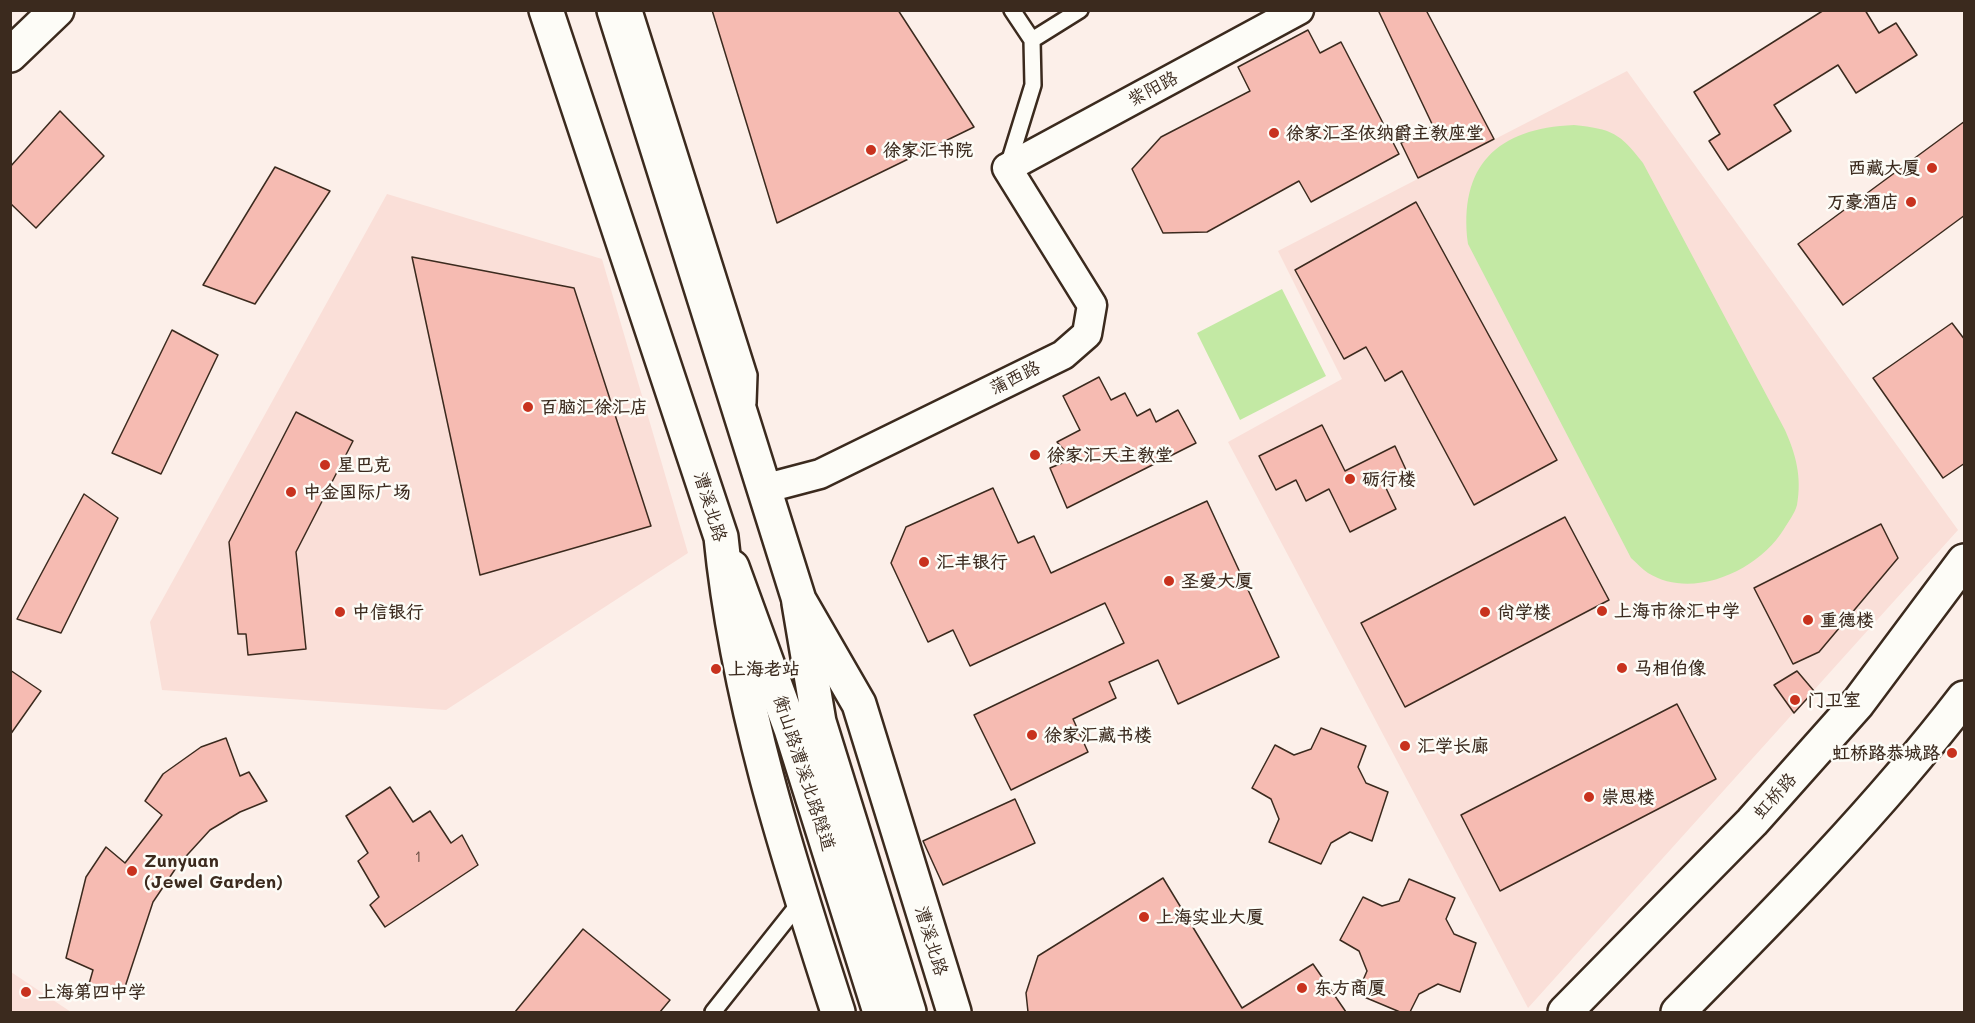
<!DOCTYPE html>
<meta charset="utf-8">
<style>
body{margin:0}
#map{position:relative;width:1975px;height:1023px;overflow:hidden;background:#fcefe9;font-family:Mali,sans-serif}
canvas{display:block}
.frame{position:absolute;inset:0;border:12px solid #3b2a1e;pointer-events:none}
</style>
<div id="map">
<canvas width="1975" height="1023"></canvas>
<div class="frame"></div>
</div>
<script>
const g = document.querySelector('canvas').getContext('2d');
g.lineJoin = 'round';
function fillPath(path, color) { g.fillStyle = color; g.fill(path, 'evenodd'); }
function stroke(path, color, width, dash) { g.strokeStyle = color; g.lineWidth = width; g.lineCap = dash ? 'butt' : 'round'; g.setLineDash(dash || []); g.stroke(path); }
function label(font, color, halo, rows, align = 'center') {
  g.font = font + ' Mali,"LXGW WenKai TC",sans-serif'; g.lineWidth = 5; g.setLineDash([]); g.textBaseline = 'middle'; g.strokeStyle = halo; g.fillStyle = color; for (const [text, x, y, turn = 0] of rows) {
    g.save(); g.translate(x, y); g.rotate((+turn || 0) * Math.PI / 180); g.textAlign = isNaN(turn) ? turn : align; if (halo) g.strokeText(text, 0, 0); g.fillText(text, 0, 0); g.restore();
  }
}
const built = new Path2D(`
 M1627 71 1958 530 1528 1008 1228 442 1342 379 1278 251Z
 M387 194 602 259 688 553 446 710 162 690 150 622Z
 M10 972H11L71 1012H11Z`);
const green = new Path2D(`
 M1574 125C1612 129 1620 133 1643 163L1785 430C1796 455 1802 477 1797 505 1795 513 1788 522 1784 529 1759 570 1693 601 1648 573 1642 569 1637 563 1631 558L1468 244C1458 166 1497 128 1574 125Z
 M1282 289 1326 376 1240 420 1197 333Z`);
const building = new Path2D(`
 M712 10H898L974 127 777 223Z
 M1378 10H1426L1494 139 1418 178 1401 143 1433 126Z
 M1824 10H1865L1879 33 1896 23 1917 55 1856 93 1838 65 1774 105 1791 131 1728 170 1709 141 1720 134 1694 92Z
 M1308 30 1320 53 1341 42 1399 154 1311 202 1299 181 1207 232 1163 233 1132 169 1161 137 1250 91 1238 67Z
 M60 111 104 156 36 228 10 203V167Z
 M1965 121V215L1843 305 1798 244Z
 M275 167 330 191 255 304 203 285Z
 M1416 202 1557 460 1474 505 1402 371 1385 381 1366 347 1344 359 1295 270Z
 M412 257 574 288 651 526 480 575Z
 M1952 323 1965 340V463L1943 478 1873 378Z
 M172 330 218 355 161 474 112 453Z
 M1099 377 1111 400 1125 393 1137 416 1150 409 1156 422 1178 410 1196 443 1067 508 1050 468 1072 459 1057 442 1080 430 1063 396Z
 M296 412 353 441 296 552 306 649 248 655 246 634H238L229 542Z
 M1322 425 1345 471 1395 446 1407 472 1384 484 1396 509 1350 532 1329 489 1306 501 1296 480 1276 490 1259 456Z
 M993 488 1018 543 1034 536 1051 573 1207 501 1279 657 1178 704 1158 660 1109 682 1116 698 1073 719 1088 752 1011 790 974 715 1124 643 1105 603 970 666 953 630 928 642 891 563 906 527Z
 M84 494 118 518 61 633 17 619Z
 M1565 517 1609 600 1405 707 1361 623Z
 M1881 524 1898 558 1819 652 1793 664 1754 588Z
 M10 670 41 691 10 735Z
 M1797 671 1814 691 1794 713 1774 685Z
 M1677 704 1716 779 1500 891 1461 815Z
 M1321 728 1366 746 1358 767 1366 783 1388 792 1372 841 1350 832 1331 843 1321 864 1269 842 1279 819 1271 799 1252 788 1275 745 1294 755 1311 749Z
 M226 738 240 776 249 772 267 801 240 812 210 830 178 865 153 902 123 993 89 984 93 970 66 958 86 877 106 847 125 863 162 815 145 801 163 774 201 747Z
 M390 787 413 822 430 811 451 843 462 835 478 865 385 927 370 905 379 897 358 861 368 853 346 816Z
 M1015 799 1035 843 943 885 923 841Z
 M1163 878 1242 1008 1313 964 1346 1012H1028L1026 993 1038 956Z
 M1409 879 1455 898 1446 919 1454 934 1476 943 1460 992 1438 984 1419 994 1410 1012H1400L1357 994 1367 971 1359 951 1340 940 1363 897 1382 906 1399 901Z
 M583 929 670 1000 660 1012H515Z`);
const lane = new Path2D(`
 M634 10 749 375 748 403
 M1032 40 1080 10
 M1008 166 1033 85 1032 40 1012 10
 M713 1012 802 900`);
const street = new Path2D(`
 M763 489 820 474 1063 355 1087 334 1092 305 1007 168 1299 10`);
const secondary = new Path2D(`
 M10 55 57 10
 M732 567 791 729 880 1012
 M799 603 819 722 909 1012`);
const primary = new Path2D(`
 M546 10 721 537C737 699 788 858 838 1012
 M614 10 799 600 859 704 954 1012
 M1565 1012 1752 822 1858 703 1964 561
 M1678 1012C1777 912 1878 810 1964 698`);
const markers = [
 [1274,133,6,"#c8321e"],
 [871,150,6,"#c8321e"],
 [1932,168,6,"#c8321e"],
 [1911,202,6,"#c8321e"],
 [528,407,6,"#c8321e"],
 [1035,455,6,"#c8321e"],
 [325,465,6,"#c8321e"],
 [1350,479,6,"#c8321e"],
 [291,492,6,"#c8321e"],
 [924,562,6,"#c8321e"],
 [1169,581,6,"#c8321e"],
 [1602,611,6,"#c8321e"],
 [340,612,6,"#c8321e"],
 [1485,612,6,"#c8321e"],
 [1808,620,6,"#c8321e"],
 [1622,668,6,"#c8321e"],
 [716,669,6,"#c8321e"],
 [1795,700,6,"#c8321e"],
 [1032,735,6,"#c8321e"],
 [1405,746,6,"#c8321e"],
 [1952,753,6,"#c8321e"],
 [1589,797,6,"#c8321e"],
 [132,871,6,"#c8321e"],
 [1144,917,6,"#c8321e"],
 [1302,988,6,"#c8321e"],
 [26,992,6,"#c8321e"]
];
const numberNames = [
 ["1",418,857]
];
const streetNames = [
 ["紫阳路",1153,89,-28],
 ["蒲西路",1015,378,-26],
 ["漕溪北路",710,507,73],
 ["衡山路漕溪北路隧道",804,773,72],
 ["虹桥路",1775,796,-48],
 ["漕溪北路",931,941,73]
];
const poiNames = [
 ["徐家汇圣依纳爵主教座堂",1286,133],
 ["徐家汇书院",883,150],
 ["西藏大厦",1920,168,"right"],
 ["万豪酒店",1899,202,"right"],
 ["百脑汇徐汇店",540,407],
 ["徐家汇天主教堂",1047,455],
 ["星巴克",337,465],
 ["砺行楼",1362,479],
 ["中金国际广场",303,492],
 ["汇丰银行",936,562],
 ["圣爱大厦",1181,581],
 ["上海市徐汇中学",1614,611],
 ["中信银行",352,612],
 ["尚学楼",1497,612],
 ["重德楼",1820,620],
 ["马相伯像",1634,668],
 ["上海老站",728,669],
 ["门卫室",1807,700],
 ["徐家汇藏书楼",1044,735],
 ["汇学长廊",1417,746],
 ["虹桥路恭城路",1940,753,"right"],
 ["崇思楼",1601,797],
 ["Zunyuan",144,861],
 ["(Jewel Garden)",144,882],
 ["上海实业大厦",1156,917],
 ["东方商厦",1314,988],
 ["上海第四中学",38,992]
];
fillPath(built, '#fadfd8');
fillPath(green, '#c3e9a4');
fillPath(building, '#f6bbb2');
stroke(building, '#3b2a1e', 1.5);
stroke(lane, '#3b2a1e', 20);
stroke(street, '#3b2a1e', 33);
stroke(secondary, '#3b2a1e', 38);
stroke(primary, '#3b2a1e', 38);
stroke(lane, '#fdfcf7', 15);
stroke(street, '#fdfcf7', 28);
stroke(secondary, '#fdfcf7', 33);
stroke(primary, '#fdfcf7', 33);
for (const [x, y, r, color] of markers) { const dot = new Path2D(); dot.arc(x, y, r, 0, 2 * Math.PI); g.fillStyle = color; g.fill(dot); stroke(dot, '#fdfcf7', 2); }
label('15px', '#6a4e43', null, numberNames);
label('18px', '#3b2a1e', '#fdfcf7', streetNames);
label('bold 18px', '#3b2a1e', '#fdfcf7', poiNames, 'left');
</script>
